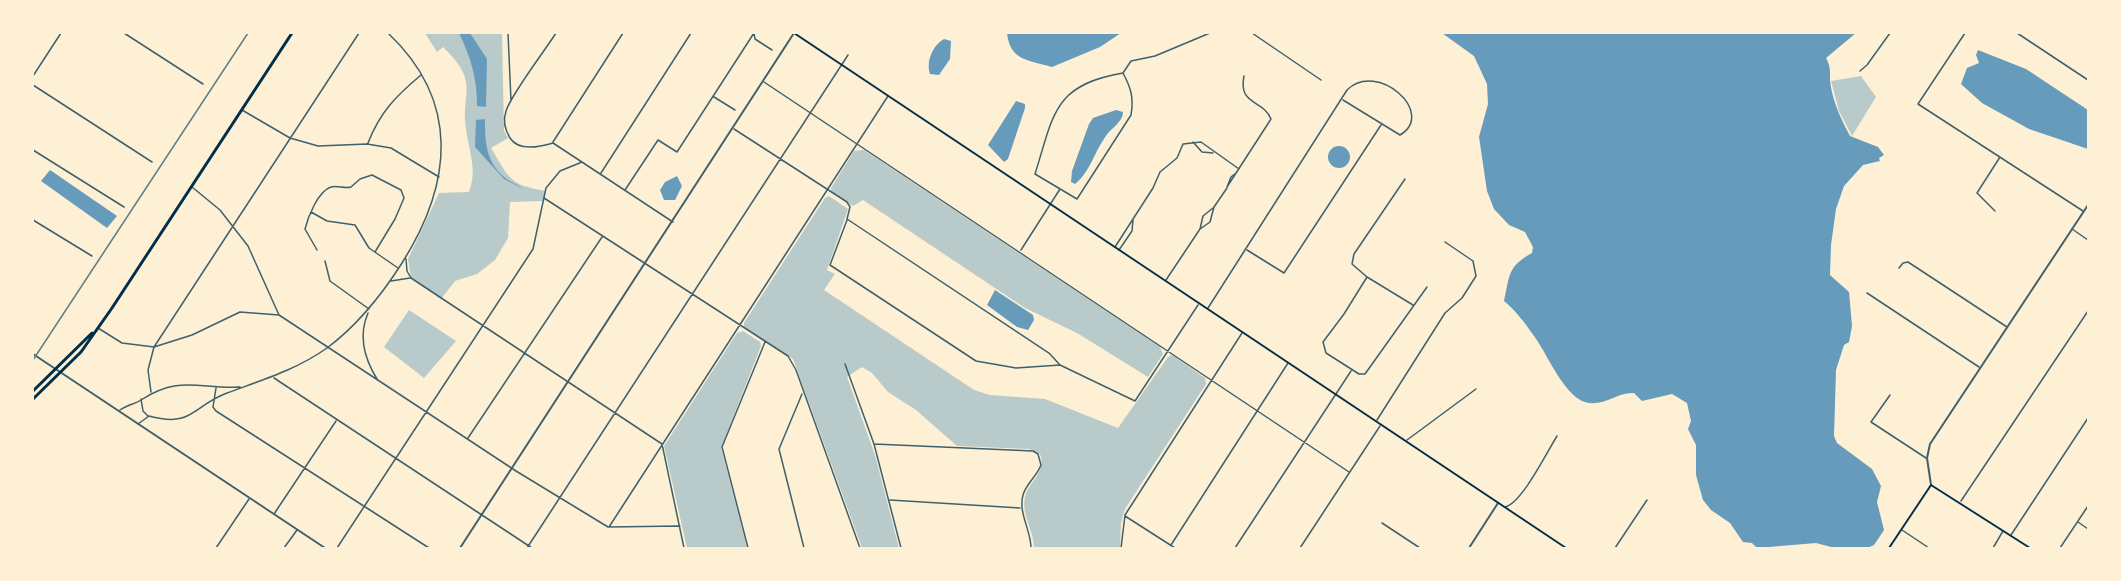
<!DOCTYPE html>
<style>
body{margin:0}
#map{position:relative;width:2121px;height:581px;overflow:hidden;background:#fdf0d5;font-family:"Varela Round",sans-serif}
canvas{display:block}
.frame{position:absolute;inset:0;border:34px solid #fdf0d5;pointer-events:none}
</style>
<div id="map">
<canvas width="2121" height="581"></canvas>
<div class="frame"></div>
</div>
<script>
const g = document.querySelector('canvas').getContext('2d');
g.lineJoin = 'round';
function fillPath(path, color) { g.fillStyle = color; g.fill(path, 'evenodd'); }
function stroke(path, color, width, dash) { g.strokeStyle = color; g.lineWidth = width; g.lineCap = dash ? 'butt' : 'round'; g.setLineDash(dash || []); g.stroke(path); }
const green = new Path2D(`
 M425 33H502L504 131 508 138 491 148C509 178 509 185 546 191L544 201 510 202 508 238 495 260 477 274 455 281 441 299 411 278 408 259 439 193 469 192C479 167 466 145 465 119 464 107 468 93 466 82 464 68 452 56 443 47L437 52Z
 M1861 76 1876 97 1852 136 1839 111 1831 81Z
 M864 150 1160 347 1163 354 1148 377 1077 333 1025 308 863 200 853 206 832 192 831 188 854 151Z
 M829 196 848 209 827 270 835 274 824 290 974 390 990 395 1045 399 1118 428 1168 357 1172 355 1205 378 1206 384 1125 509 1121 523 1120 548H1034C1034 531 1021 514 1025 497 1029 481 1047 472 1040 454L1029 449 957 446 916 410 888 392 872 373 862 367 847 377 875 455 899 548H862L793 359 744 327V323L825 198Z
 M409 310 456 341 424 378 384 347Z
 M743 331 760 342 761 346 721 448 747 548H687L664 446 737 333Z`);
const water = new Path2D(`
 M459 33H470L487 59 486 107 477 106C477 78 471 58 459 33Z
 M1007 33H1121L1100 47 1052 67C1029 60 1010 61 1007 33Z
 M1442 33H1856L1826 58C1831 67 1830 73 1830 81 1832 100 1841 119 1850 136L1878 147 1884 155 1879 158 1880 161 1863 165 1844 186 1836 209 1831 245 1830 275 1849 292 1852 326 1849 342 1844 345 1836 370 1834 436 1837 443 1872 469 1881 486 1877 502 1884 530 1874 545 1867 548H1835L1816 543 1757 548 1752 543 1743 542 1730 523 1711 510 1703 500 1696 475V445L1688 429 1691 421 1687 403 1672 394 1642 401 1634 393C1618 392 1606 405 1589 403 1566 401 1547 353 1534 336 1525 323 1516 311 1504 301 1510 275 1507 267 1532 253L1533 247 1525 232 1509 225 1494 209 1487 191 1479 137 1488 104 1487 84 1474 56Z
 M944 39 951 41 950 59 939 75 930 74C926 62 932 46 944 39Z
 M1978 50 2026 69 2088 110V149L2029 129 1982 103 1961 84 1967 68 1979 63 1976 55Z
 M1016 101 1025 104V108L1008 159 1004 162 988 145Z
 M1116 110 1123 112C1123 123 1109 129 1104 139 1094 153 1090 172 1075 184L1071 182 1072 171 1089 124 1093 118Z
 M485 119C485 144 486 164 508 180 513 183 520 186 523 189L504 179 475 147 476 120Z
 M1328 157a11 11 0 1 1 22 0a11 11 0 1 1-22 0Z
 M50 170 117 216 107 228 41 181Z
 M677 176 682 186 675 200H664L660 190 665 182Z
 M995 290 1033 315 1034 320 1028 330 1017 327 987 305Z`);
const minor = new Path2D(`
 M124 33 203 84
 M508 33 511 101
 M556 33C544 52 512 93 506 111 503 120 505 130 510 138 519 152 540 147 553 143L673 222
 M1252 33 1321 80
 M1965 33 1918 104 2083 211
 M2017 33 2088 80
 M1860 71 1867 65 1890 33
 M1123 73C1131 88 1134 98 1131 115L1077 199 1035 174C1054 114 1053 85 1123 73L1131 61 1155 56 1210 33
 M33 76 61 33
 M764 82 1349 472
 M33 85 152 162
 M714 97 735 110
 M242 110 290 138 318 146 367 144 391 148 439 177
 M734 129 847 202 850 207 847 219 1049 353 1060 365 1135 401 1198 305
 M553 142 623 33
 M1193 142 1202 152 1213 153
 M368 143C380 112 396 96 421 75
 M33 150 124 207
 M601 173 691 33
 M1236 173 1231 177 1227 187 1271 119C1263 99 1238 106 1244 76
 M1405 179 1354 254 1352 264 1367 277 1413 305
 M192 187 220 210 248 246 279 315 516 471 608 527 680 526
 M625 190 658 140 677 152 754 33 755 39 772 50
 M544 198 788 356 796 370 860 548
 M1995 211 1977 193 2000 157
 M311 212 327 221 355 225 369 248 398 268
 M33 220 92 256
 M847 220 830 265 976 361 1016 368 1060 365
 M1200 229 1203 216 1213 208
 M2072 229 2088 240
 M1115 247 1153 188 1160 172 1177 158 1183 144 1201 142 1239 169
 M317 250 305 229C308 217 318 191 331 187 338 185 344 189 351 187L360 179 372 175 401 190 404 198 395 219 375 252
 M1021 250 1060 189
 M1119 250 1132 231 1133 220
 M1247 250 1284 273 1381 125
 M406 259 407 271 411 278 662 444 684 548
 M325 261 330 281 369 309
 M1899 268 1903 263 1908 262 2007 327
 M1367 277 1344 314 1323 342 1326 353 1359 374H1365L1427 287
 M1166 280 1200 229 1210 222 1214 207 1227 188
 M391 281 410 278
 M1867 293 1979 367
 M1208 308 1347 90C1377 60 1437 113 1400 135L1343 100
 M368 313C358 336 364 358 377 379
 M98 328 122 343 154 347 192 335 240 312 279 315
 M845 364 874 444 901 548
 M274 378 532 548
 M216 388 213 407 216 411 429 548
 M151 392 148 370 154 347 359 33
 M802 394 779 449 804 548
 M1890 395 1871 422 1926 458
 M141 399 143 411 148 416
 M120 410C127 405 135 404 141 400 179 375 199 389 240 387
 M1377 420 1445 313 1462 298 1476 276 1473 261 1445 242
 M138 424 149 416C193 428 192 406 227 393 262 380 296 370 327 348 358 325 381 296 402 263 452 184 461 102 388 33
 M468 438 602 237
 M1407 440 1476 389
 M874 444 1033 451 1038 454 1041 465C1037 476 1026 484 1023 495 1018 513 1031 530 1031 548
 M890 500 1020 508
 M1961 501 2088 311
 M1505 507C1522 503 1547 452 1557 436
 M274 514 336 421
 M1125 516 1175 548
 M2078 522 2088 529
 M1382 523 1420 548
 M609 527 888 96
 M1902 530 1929 548
 M2011 535 2088 418
 M1171 545 1288 363
 M216 548 249 499
 M284 548 297 530
 M337 548 533 249 546 188 560 171 582 162
 M527 548 848 55
 M748 548 722 447 765 342
 M1121 548 1125 515 1242 333
 M1235 548 1351 371
 M1300 548 1380 426
 M1615 548 1647 500
 M1993 548 2003 531
 M2060 548 2088 506`);
const tertiary = new Path2D(`
 M33 354 325 548
 M1931 485 1927 458 1930 444 2088 205
 M460 548 794 33
 M1469 548 1498 503`);
const secondary = new Path2D(`
 M794 33 1566 548
 M1889 548 1931 485 2030 548`);
const primary = new Path2D(`
 M33 391 92 333
 M33 399 81 352 112 308 292 33`);
const rail = new Path2D(`
 M33 360 248 33`);
fillPath(green, '#b9caca');
fillPath(water, '#669bbc');
stroke(minor, '#3f606c', 1.5);
stroke(tertiary, '#3f606c', 2);
stroke(secondary, '#003049', 2);
stroke(primary, '#003049', 3);
stroke(rail, '#657d81', 1.5);
</script>
